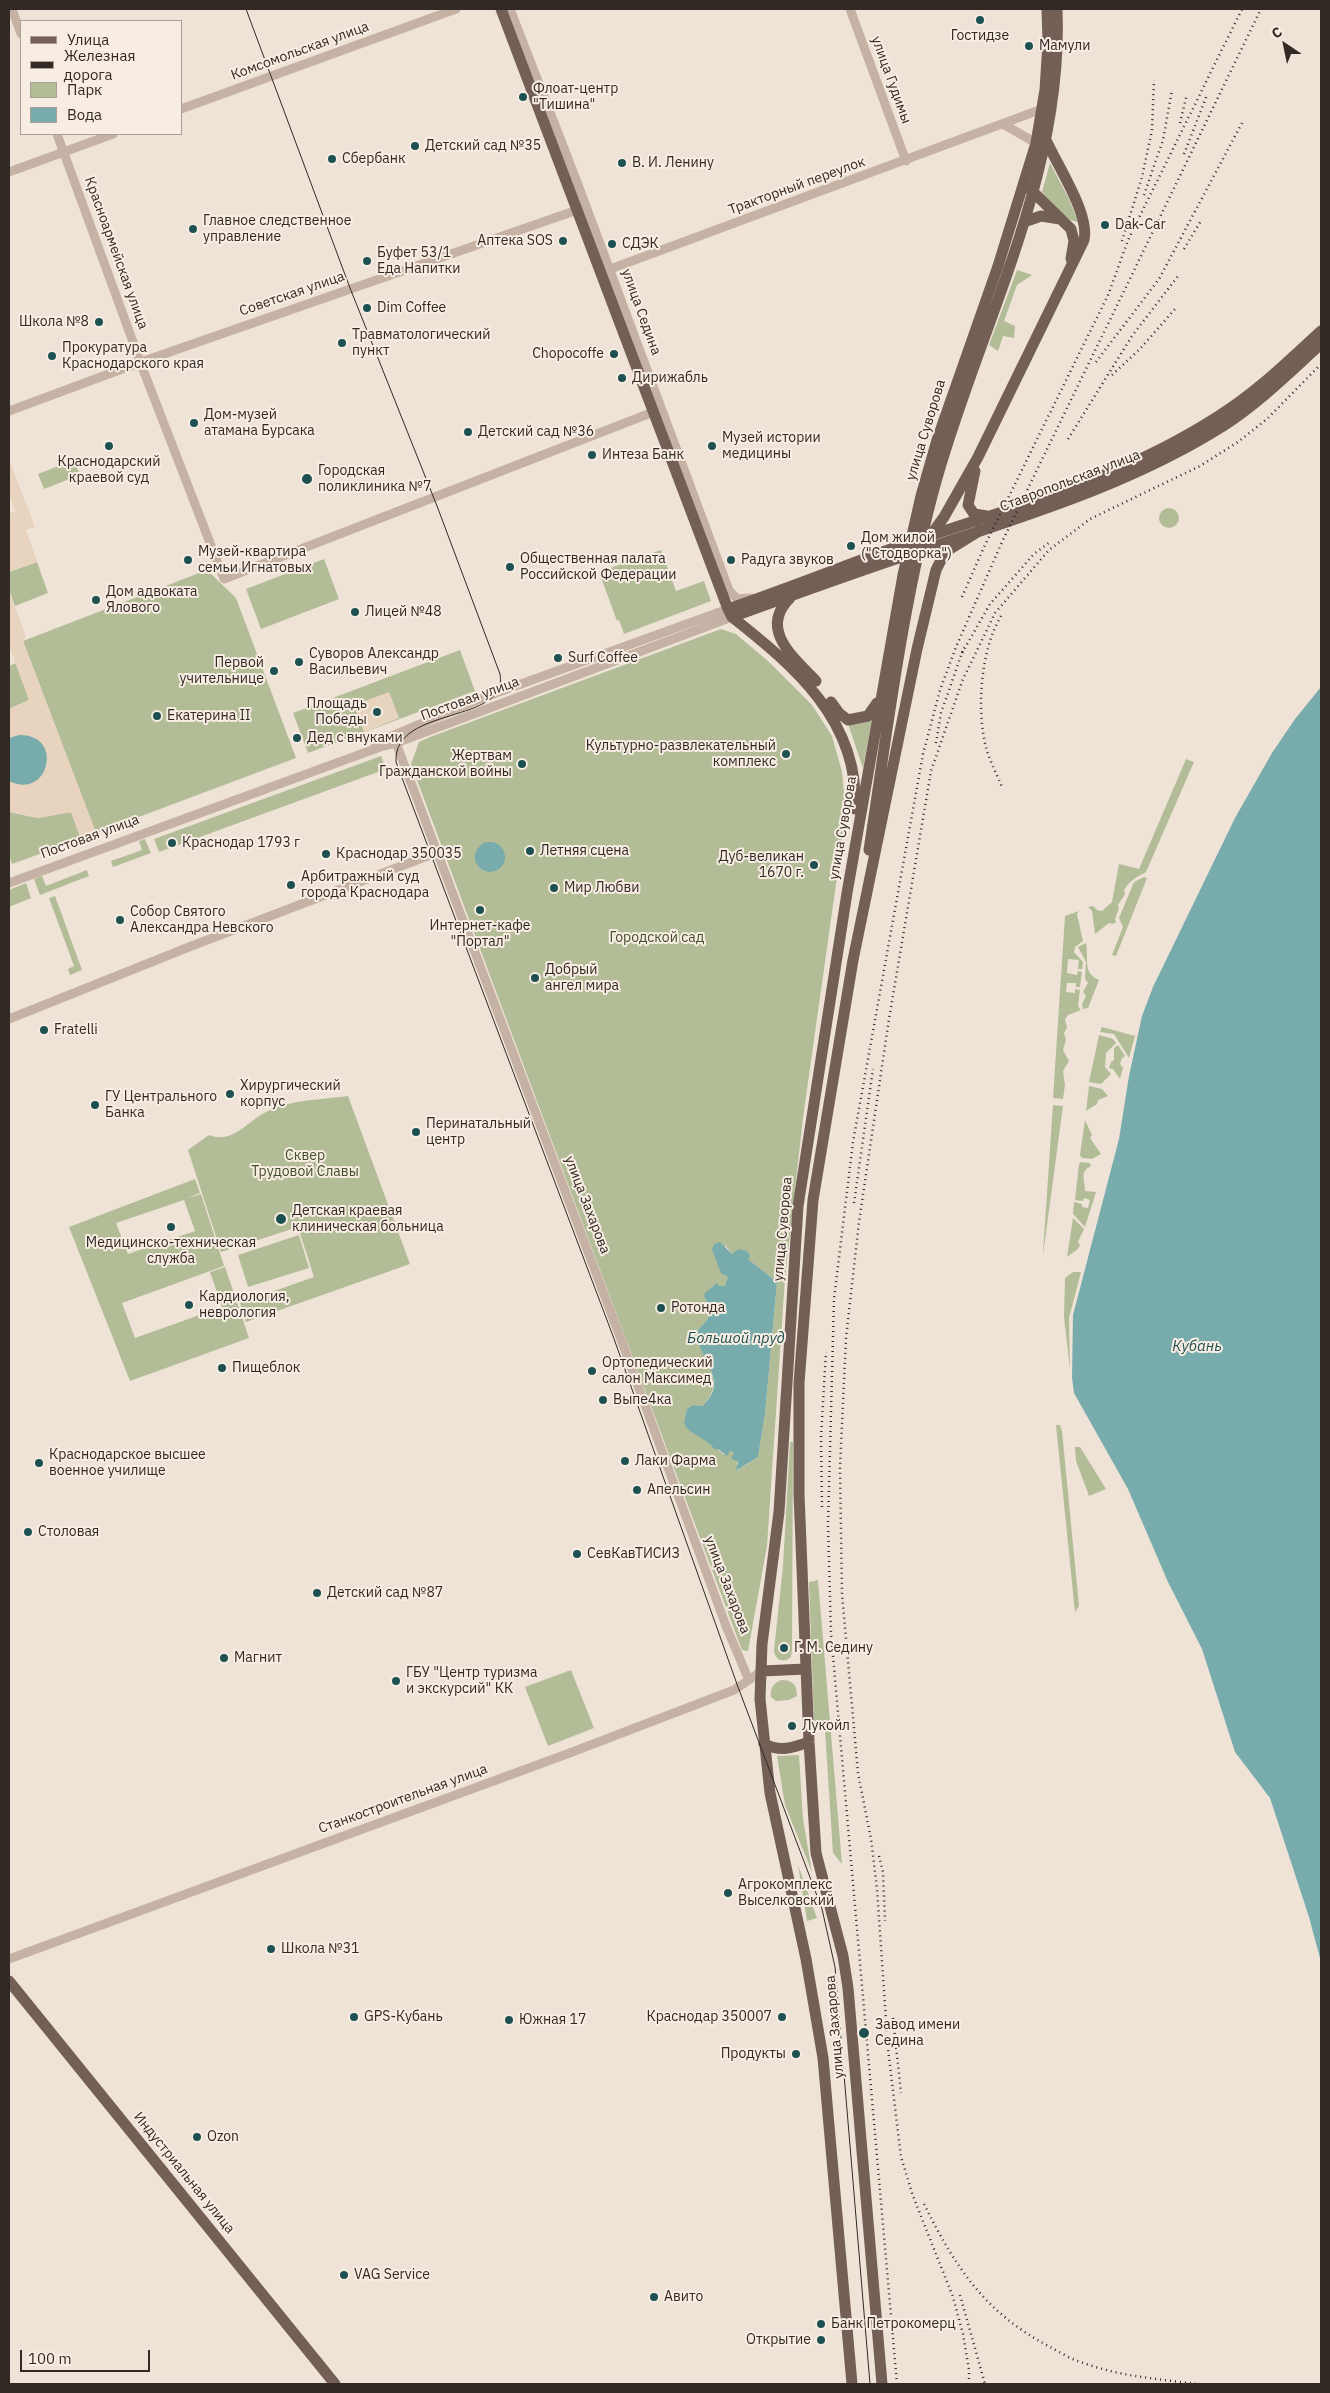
<!DOCTYPE html>
<meta charset="utf-8">
<style>
body{margin:0}
#map{position:relative;width:1330px;height:2393px;overflow:hidden;background:#efe3d7;font-family:"IBM Plex Sans",sans-serif}
canvas{display:block}
.frame{position:absolute;inset:0;border:10px solid #322925;pointer-events:none}
.legend{position:absolute;left:20px;top:20px;width:162px;height:115px;box-sizing:border-box;background:#f8ede3;border:1px solid #a99f97;margin:0;padding:6px 9px;list-style:none;font-size:15px;color:#322925}
.legend li{display:flex;align-items:center;gap:10px;height:25px}
.legend b{width:25px;border:1px solid #a99f97}
.north{position:absolute;left:1260px;top:20px;width:50px;height:50px;-webkit-text-stroke:4px #f8ede3;paint-order:stroke;rotate:326deg;font-size:14px;font-weight:700;line-height:20px;text-align:center;color:#322925}
.north::after{content:'';display:block;margin:auto;width:18px;height:22px;background:#322925;clip-path:polygon(50% 0,100% 100%,50% 72%,0 100%)}
.scale{position:absolute;left:20px;top:2350px;width:130px;height:22px;box-sizing:border-box;border:2px solid #322925;border-top:0;padding-left:6px;font-size:15px;line-height:18px;white-space:nowrap;color:#322925;-webkit-text-stroke:4px #f8ede3;paint-order:stroke}
</style>
<div id="map">
<canvas width="1330" height="2393"></canvas>
<div class="frame"></div>
<ul class="legend">
<li><b style="height:6px;background:#745f57"></b>Улица</li>
<li><b style="height:6px;background:#322925"></b>Железная дорога</li>
<li><b style="height:14px;background:#b2bd98"></b>Парк</li>
<li><b style="height:14px;background:#78abab"></b>Вода</li>
</ul>
<div class="north">С</div>
<div class="scale">100 m</div>
</div>
<script>
const g = document.querySelector('canvas').getContext('2d');
g.lineJoin = 'round';
function fillPath(path, color) { g.fillStyle = color; g.fill(path, 'evenodd'); }
function stroke(path, color, width, dash) { g.strokeStyle = color; g.lineWidth = width; g.lineCap = dash ? 'butt' : 'round'; g.setLineDash(dash || []); g.stroke(path); }
function label(font, color, halo, rows, align = 'center') {
  g.font = font + ' "IBM Plex Sans",sans-serif'; g.lineWidth = 4; g.setLineDash([]); g.textBaseline = 'middle'; g.strokeStyle = halo; g.fillStyle = color; for (const [text, x, y, turn = 0] of rows) {
    g.save(); g.translate(x, y); g.rotate((+turn || 0) * Math.PI / 180); g.textAlign = isNaN(turn) ? turn : align; if (halo) g.strokeText(text, 0, 0); g.fillText(text, 0, 0); g.restore();
  }
}
const green = new Path2D(`
 M1050 163 1069 199 1078 222C1065 221 1050 202 1042 192Z
 M1017 270 1032 275 1017 285 1004 321 1015 326 1014 338 1003 336 998 351 989 345Z
 M74 460 80 475 44 489 38 474Z
 M1159 518a10 10 0 1 1 20 0a10 10 0 1 1-20 0Z
 M661 550 676 591 704 581 711 601 624 634 619 620 617 621 599 572Z
 M324 559 339 599 261 629 246 589Z
 M37 562 48 593 15 606 9 590V572Z
 M207 570 236 598 296 758 96 833 23 641Z
 M721 629 736 634 769 662 812 705 832 736 842 772 846 813 803 1118 785 1278 767 1546 748 1651 742 1650 411 764 419 742 430 737ZM725 1245 732 1254 748 1259 777 1282 765 1414 758 1457 737 1471C737 1463 739 1455 730 1451L723 1454 709 1441 696 1435 694 1405 702 1406C728 1384 702 1356 696 1332L708 1319 710 1307 704 1297 713 1286 725 1287 728 1280Z
 M460 650 475 691 308 753 293 713Z
 M16 663 29 700 9 709V666Z
 M872 719 863 768 848 724Z
 M381 756 386 769 159 852 154 839Z
 M1186 759 1194 762 1146 872C1137 877 1128 881 1124 891L1125 894 1118 905 1119 908 1115 919 1116 922 1113 924 1109 923 1095 934 1092 911 1088 907 1093 906 1097 910 1102 911 1112 902 1119 864 1139 869Z
 M9 812 38 818 71 812 81 839 12 864 9 855Z
 M145 839 151 853 113 867 111 861 142 850 139 841Z
 M87 870 89 876 40 895 34 879 42 876 46 886Z
 M1144 877 1147 878 1116 956 1112 955 1123 927 1119 918 1134 882Z
 M26 883 31 898 9 907V890Z
 M55 896 82 970 70 975 68 969 74 966 49 898Z
 M1079 911 1077 914 1083 941 1075 947 1074 952 1083 962 1082 969H1078L1079 960 1068 959 1067 973 1077 975 1078 971 1082 972 1080 987H1076V983H1067L1066 992 1075 993V989L1080 990 1078 1006 1081 1010 1068 1015 1065 1019 1067 1028 1064 1033 1066 1040 1063 1050 1069 1061 1063 1071 1065 1085 1063 1099 1053 1098 1065 916Z
 M1086 943C1089 958 1082 973 1099 980L1088 1008 1083 1009 1082 1004 1086 996 1083 992 1088 983 1085 979 1086 962 1078 947Z
 M1102 1027 1135 1036 1129 1058 1114 1034 1100 1032Z
 M1099 1035 1113 1039 1116 1043 1106 1053 1105 1067 1111 1074 1101 1084 1089 1082Z
 M1118 1045 1125 1056 1122 1058 1120 1064 1123 1068 1120 1079 1113 1069 1109 1068 1111 1062 1114 1060V1048Z
 M1089 1086 1102 1089 1108 1096 1098 1100 1097 1104 1086 1111Z
 M348 1096 410 1264 246 1322 240 1303 314 1277 298 1227 221 1252 188 1150 209 1135C232 1144 246 1123 264 1113 290 1099 320 1100 348 1096Z
 M1053 1105 1063 1106 1043 1255V1252Z
 M1085 1120 1092 1135 1090 1138 1101 1154 1092 1159 1082 1158 1080 1155Z
 M1081 1162 1090 1163 1091 1166C1079 1172 1085 1179 1085 1191L1096 1192 1085 1227 1073 1214 1074 1202 1082 1204V1207L1088 1208 1090 1200 1084 1198 1083 1201 1075 1200 1079 1164Z
 M195 1179 200 1193 187 1198 201 1194 224 1266 122 1303 135 1338 222 1307 210 1272 225 1267 249 1338 130 1381 69 1227ZM184 1200 195 1231 128 1254 116 1223Z
 M1073 1218 1084 1229 1078 1242 1080 1245 1078 1249 1067 1257Z
 M299 1235 309 1268 248 1287 238 1255Z
 M1073 1272H1081L1069 1318 1070 1369 1064 1317 1065 1278Z
 M1056 1425H1060L1062 1431 1079 1606 1075 1612Z
 M790 1442H793L792 1649 791 1657C783 1664 775 1660 774 1650L783 1566Z
 M1075 1447H1080L1106 1489 1089 1496 1076 1461Z
 M818 1580 842 1864 833 1853 825 1730 814 1724 809 1582Z
 M571 1670 594 1728 548 1746 525 1687Z
 M781 1680C792 1680 797 1684 797 1696L789 1700 776 1701 771 1697C770 1688 773 1684 781 1680Z
 M799 1755 803 1819 812 1872 785 1805 777 1756Z
 M798 1865 817 1918 807 1921Z`);
const plaza = new Path2D(`
 M9 459 35 527 26 530 37 562 9 572V514L15 511 9 494Z
 M9 590 26 637 23 641 96 833 81 839 71 812 38 818 9 812V781L25 784 46 768 47 762V757L35 738 19 735 9 738V709L29 700 11 651 9 650Z
 M389 692 399 718 364 732 354 705Z`);
const water = new Path2D(`
 M1321 687V1962L1309 1917 1270 1798 1235 1752 1202 1649 1168 1582 1128 1489 1074 1393 1072 1378 1073 1315 1119 1139 1129 1076 1142 1016 1153 987 1235 818 1272 753 1295 719Z
 M19 735C65 734 49 801 9 781V738Z
 M475 857a15 15 0 1 1 30 0a15 15 0 1 1-30 0Z
 M720 1242 732 1254 739 1249 747 1251 750 1256 748 1259 777 1282 765 1414 758 1457 736 1471 738 1462 731 1458 734 1453 730 1451 727 1456 718 1449 715 1450C706 1436 689 1436 684 1423L687 1409 694 1405 702 1406C732 1381 697 1357 696 1332L708 1319 710 1307 704 1297 705 1293 717 1283 719 1286H725L728 1277 721 1273 712 1250 714 1244Z`);
const minor = new Path2D(`
 M12 9 21 34
 M510 9 577 182 729 590 737 599 751 598
 M850 9 906 161
 M181 109 456 9
 M1003 124 1036 143
 M57 134 144 372 224 579 661 409
 M9 172 113 134
 M605 271 1042 109
 M9 411 141 362 583 208
 M375 743 485 697 728 609
 M396 743 619 1334 726 1626 748 1678
 M9 883 383 746 396 743 732 617
 M9 1019 189 947 438 852
 M9 1959 567 1754 734 1690 762 1671`);
const major = new Path2D(`
 M501 9 728 609 732 617C794 666 860 721 855 809
 M1029 188 1071 229 1074 241 1071 259
 M1024 222 1041 216 1060 219
 M975 471 968 505 974 514 987 516
 M931 535 944 517 978 457 1084 240C1090 214 1057 165 1046 140
 M790 598C758 629 794 658 816 681
 M728 609C786 589 844 566 902 545 1013 507 1120 480 1220 415 1257 392 1289 360 1321 331
 M732 617C799 593 866 568 935 546 1034 513 1134 482 1223 426 1259 403 1290 372 1321 344
 M831 702 839 713 848 720 868 716 877 703
 M869 850C888 726 903 599 937 478 981 323 1064 174 1057 9
 M762 1671 806 1669
 M764 1744C781 1752 792 1748 809 1742
 M9 1981 335 2384
 M852 2384 823 2058 806 1959 770 1793 760 1699 762 1644 779 1512 798 1206 847 893 903 575 921 496 937 440 998 266 1036 143 1045 90 1048 42 1047 9
 M882 2384 848 1988 843 1956 816 1853 809 1742 799 1494V1383L813 1200 853 960 917 649 936 570 945 552 979 531`);
const tram = new Path2D(`
 M246 9 350 288 437 506 500 674C509 725 393 705 396 762L613 1336 738 1687 822 1909 835 1967 870 2384`);
const rail = new Path2D(`
 M1180 123 1187 94
 M1184 154 1207 95
 M1144 195 1163 140 1172 90
 M1122 241 1142 177 1152 130 1154 80
 M1184 249 1202 219
 M1096 362 1159 279 1242 123
 M1112 375 1140 349 1175 309
 M1068 439 1132 336 1178 276
 M962 597 984 547 1109 293 1128 240 1242 9
 M1001 616C980 651 976 713 987 751 991 763 997 775 1002 787
 M962 653 990 604 1034 554 1050 542
 M936 743 941 713 964 647
 M854 1203 873 1069
 M822 1507 821 1437 826 1352
 M879 1856 883 1872 885 1921
 M893 2018 901 2093
 M924 2204C956 2268 984 2312 1050 2347 1060 2352 1070 2359 1081 2362 1117 2376 1158 2379 1197 2384
 M960 2295 985 2384
 M897 2384 831 1633 828 1525 834 1299 853 1142 923 754 940 690 956 647 1002 542 1261 9
 M969 2384V2370L963 2334 953 2297 913 2196 901 2157 888 2049 877 1889 871 1839 858 1773 842 1594 840 1467 846 1338 859 1222 889 1019 931 771 963 679 995 613 1049 550 1090 519 1200 466 1238 442 1267 419 1321 364`);
const markers = [
 [980,20,5,"#1d5051"],
 [1029,46,5,"#1d5051"],
 [523,97,5,"#1d5051"],
 [415,146,5,"#1d5051"],
 [332,159,5,"#1d5051"],
 [622,163,5,"#1d5051"],
 [1105,225,5,"#1d5051"],
 [193,229,5,"#1d5051"],
 [563,241,5,"#1d5051"],
 [612,244,5,"#1d5051"],
 [367,261,5,"#1d5051"],
 [367,308,5,"#1d5051"],
 [99,322,5,"#1d5051"],
 [342,343,5,"#1d5051"],
 [614,354,5,"#1d5051"],
 [52,356,5,"#1d5051"],
 [622,378,5,"#1d5051"],
 [194,423,5,"#1d5051"],
 [468,432,5,"#1d5051"],
 [109,446,5,"#1d5051"],
 [712,446,5,"#1d5051"],
 [592,455,5,"#1d5051"],
 [307,479,6,"#1d5051"],
 [851,546,5,"#1d5051"],
 [188,560,5,"#1d5051"],
 [731,560,5,"#1d5051"],
 [510,567,5,"#1d5051"],
 [96,600,5,"#1d5051"],
 [355,612,5,"#1d5051"],
 [558,658,5,"#1d5051"],
 [299,662,5,"#1d5051"],
 [274,671,5,"#1d5051"],
 [377,712,5,"#1d5051"],
 [157,716,5,"#1d5051"],
 [297,738,5,"#1d5051"],
 [786,754,5,"#1d5051"],
 [522,764,5,"#1d5051"],
 [172,843,5,"#1d5051"],
 [530,851,5,"#1d5051"],
 [326,854,5,"#1d5051"],
 [814,865,5,"#1d5051"],
 [291,885,5,"#1d5051"],
 [554,888,5,"#1d5051"],
 [480,910,5,"#1d5051"],
 [120,920,5,"#1d5051"],
 [535,978,5,"#1d5051"],
 [44,1030,5,"#1d5051"],
 [230,1094,5,"#1d5051"],
 [95,1105,5,"#1d5051"],
 [416,1132,5,"#1d5051"],
 [281,1219,6,"#1d5051"],
 [171,1227,5,"#1d5051"],
 [189,1305,5,"#1d5051"],
 [661,1308,5,"#1d5051"],
 [222,1368,5,"#1d5051"],
 [592,1371,5,"#1d5051"],
 [603,1400,5,"#1d5051"],
 [625,1461,5,"#1d5051"],
 [39,1463,5,"#1d5051"],
 [637,1490,5,"#1d5051"],
 [28,1532,5,"#1d5051"],
 [577,1554,5,"#1d5051"],
 [317,1593,5,"#1d5051"],
 [784,1648,5,"#1d5051"],
 [224,1658,5,"#1d5051"],
 [396,1681,5,"#1d5051"],
 [792,1726,5,"#1d5051"],
 [728,1893,5,"#1d5051"],
 [271,1949,5,"#1d5051"],
 [354,2017,5,"#1d5051"],
 [782,2017,5,"#1d5051"],
 [509,2020,5,"#1d5051"],
 [864,2033,6,"#1d5051"],
 [796,2054,5,"#1d5051"],
 [197,2137,5,"#1d5051"],
 [344,2275,5,"#1d5051"],
 [654,2297,5,"#1d5051"],
 [821,2324,5,"#1d5051"],
 [821,2340,5,"#1d5051"]
];
const poiNames = [
 ["Гостидзе",980,36,"center"],
 ["Мамули",1039,46],
 ["Флоат-центр",533,89],
 ["\"Тишина\"",533,105],
 ["Детский сад №35",425,146],
 ["Сбербанк",342,159],
 ["В. И. Ленину",632,163],
 ["Главное следственное",203,221],
 ["управление",203,237],
 ["Dak-Car",1115,225],
 ["Аптека SOS",553,241,"right"],
 ["СДЭК",622,244],
 ["Буфет 53/1",377,253],
 ["Еда Напитки",377,269],
 ["Dim Coffee",377,308],
 ["Школа №8",89,322,"right"],
 ["Травматологический",352,335],
 ["пункт",352,351],
 ["Прокуратура",62,348],
 ["Краснодарского края",62,364],
 ["Chopocoffe",604,354,"right"],
 ["Дирижабль",632,378],
 ["Дом-музей",204,415],
 ["атамана Бурсака",204,431],
 ["Детский сад №36",478,432],
 ["Музей истории",722,438],
 ["медицины",722,454],
 ["Интеза Банк",602,455],
 ["Краснодарский",109,462,"center"],
 ["краевой суд",109,478,"center"],
 ["Городская",318,471],
 ["поликлиника №7",318,487],
 ["Дом жилой",861,538],
 ["(\"Стодворка\")",861,554],
 ["Музей-квартира",198,552],
 ["семьи Игнатовых",198,568],
 ["Общественная палата",520,559],
 ["Российской Федерации",520,575],
 ["Радуга звуков",741,560],
 ["Дом адвоката",106,592],
 ["Ялового",106,608],
 ["Лицей №48",365,612],
 ["Суворов Александр",309,654],
 ["Васильевич",309,670],
 ["Surf Coffee",568,658],
 ["Первой",264,663,"right"],
 ["учительнице",264,679,"right"],
 ["Площадь",367,704,"right"],
 ["Победы",367,720,"right"],
 ["Екатерина II",167,716],
 ["Дед с внуками",307,738],
 ["Культурно-развлекательный",776,746,"right"],
 ["комплекс",776,762,"right"],
 ["Жертвам",512,756,"right"],
 ["Гражданской войны",512,772,"right"],
 ["Краснодар 1793 г",182,843],
 ["Летняя сцена",540,851],
 ["Краснодар 350035",336,854],
 ["Дуб-великан",804,857,"right"],
 ["1670 г.",804,873,"right"],
 ["Арбитражный суд",301,877],
 ["города Краснодара",301,893],
 ["Мир Любви",564,888],
 ["Собор Святого",130,912],
 ["Александра Невского",130,928],
 ["Интернет-кафе",480,926,"center"],
 ["\"Портал\"",480,942,"center"],
 ["Добрый",545,970],
 ["ангел мира",545,986],
 ["Fratelli",54,1030],
 ["Хирургический",240,1086],
 ["корпус",240,1102],
 ["ГУ Центрального",105,1097],
 ["Банка",105,1113],
 ["Перинатальный",426,1124],
 ["центр",426,1140],
 ["Детская краевая",292,1211],
 ["клиническая больница",292,1227],
 ["Медицинско-техническая",171,1243,"center"],
 ["служба",171,1259,"center"],
 ["Кардиология,",199,1297],
 ["неврология",199,1313],
 ["Ротонда",671,1308],
 ["Ортопедический",602,1363],
 ["салон Максимед",602,1379],
 ["Пищеблок",232,1368],
 ["Выпе4ка",613,1400],
 ["Краснодарское высшее",49,1455],
 ["военное училище",49,1471],
 ["Лаки Фарма",635,1461],
 ["Апельсин",647,1490],
 ["Столовая",38,1532],
 ["СевКавТИСИЗ",587,1554],
 ["Детский сад №87",327,1593],
 ["Г. М. Седину",794,1648],
 ["Магнит",234,1658],
 ["ГБУ \"Центр туризма",406,1673],
 ["и экскурсий\" КК",406,1689],
 ["Лукойл",802,1726],
 ["Агрокомплекс",738,1885],
 ["Выселковский",738,1901],
 ["Школа №31",281,1949],
 ["GPS-Кубань",364,2017],
 ["Краснодар 350007",772,2017,"right"],
 ["Южная 17",519,2020],
 ["Завод имени",875,2025],
 ["Седина",875,2041],
 ["Продукты",786,2054,"right"],
 ["Ozon",207,2137],
 ["VAG Service",354,2275],
 ["Авито",664,2297],
 ["Банк Петрокомерц",831,2324],
 ["Открытие",811,2340,"right"]
];
const streetNames = [
 ["Комсомольская улица",300,51,-20],
 ["улица Гудимы",891,80,70],
 ["Тракторный переулок",797,186,-20],
 ["Красноармейская улица",116,253,70],
 ["Советская улица",292,294,-19],
 ["улица Седина",641,312,70],
 ["улица Суворова",926,430,-73],
 ["Ставропольская улица",1070,481,-21],
 ["Постовая улица",470,699,-20],
 ["улица Суворова",843,828,-80],
 ["Постовая улица",90,837,-20],
 ["улица Захарова",587,1205,69],
 ["улица Суворова",783,1229,-85],
 ["улица Захарова",727,1585,69],
 ["Станкостроительная улица",403,1799,-20],
 ["улица Захарова",835,2027,-95],
 ["Индустриальная улица",184,2173,51]
];
const parkNames = [
 ["Городской сад",657,938],
 ["Сквер",305,1156],
 ["Трудовой Славы",305,1172]
];
const waterNames = [
 ["Большой пруд",736,1339],
 ["Кубань",1197,1347]
];
fillPath(green, '#b2bd98');
fillPath(plaza, '#e7d3be');
fillPath(water, '#78abab');
stroke(minor, '#c6b2a4', 9);
stroke(major, '#745f57', 11);
stroke(tram, '#322925', 1);
stroke(rail, '#322925', 2.5, [1, 4]);
for (const [x, y, r, color] of markers) { const dot = new Path2D(); dot.arc(x, y, r, 0, 2 * Math.PI); g.fillStyle = color; g.fill(dot); stroke(dot, '#f8ede3', 2); }
label('14px', '#322925', '#f8ede3', poiNames, 'left');
label('14px', '#322925', '#f8ede3', streetNames);
label('14px', '#434f2a', '#f8ede3', parkNames);
label('italic 15px', '#1d5051', '#f8ede3', waterNames);
</script>
